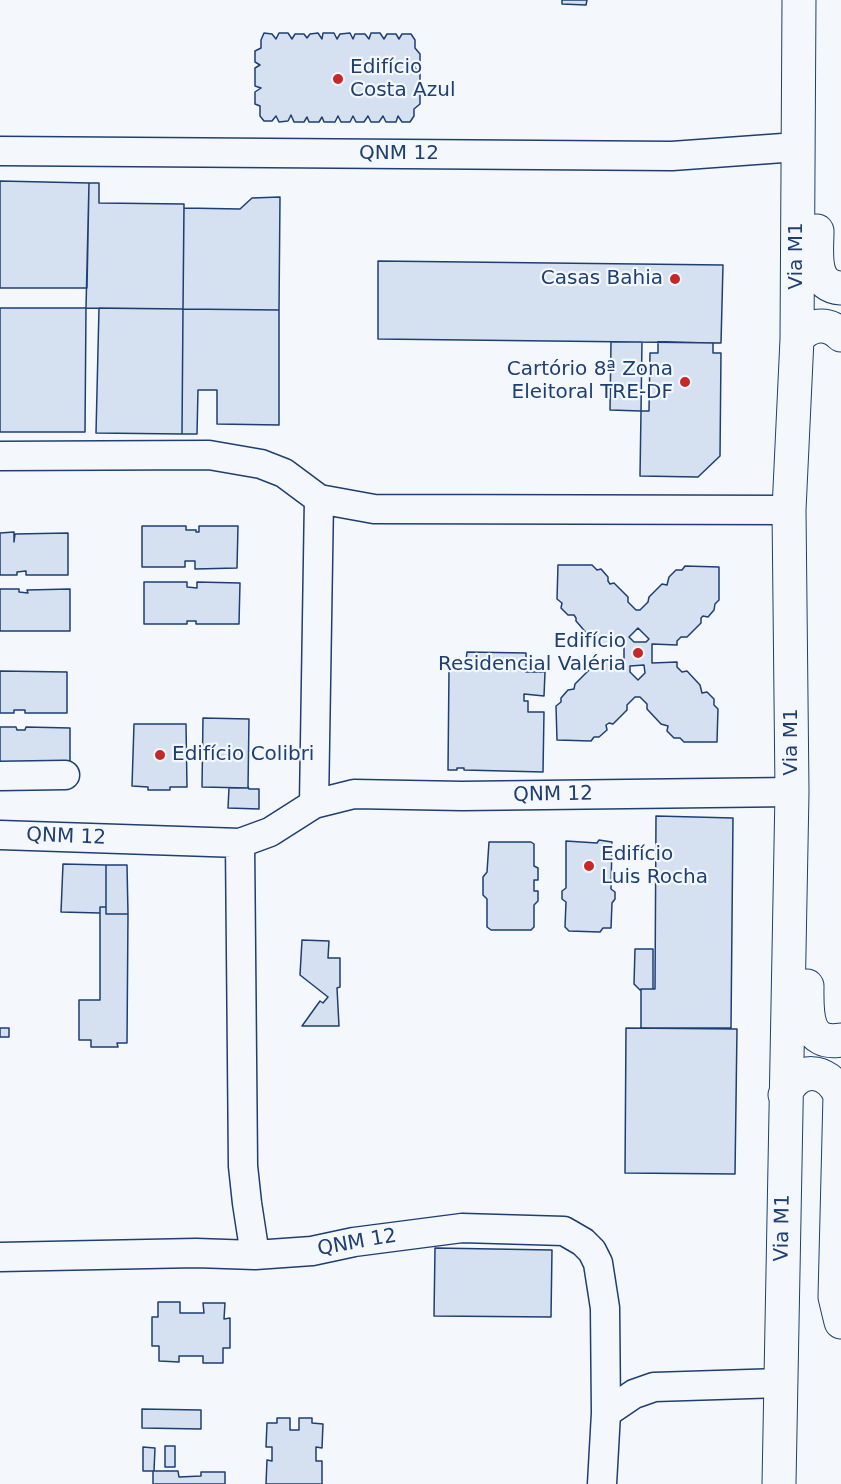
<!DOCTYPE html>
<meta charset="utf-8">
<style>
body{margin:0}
canvas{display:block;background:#f4f7fb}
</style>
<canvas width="841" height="1484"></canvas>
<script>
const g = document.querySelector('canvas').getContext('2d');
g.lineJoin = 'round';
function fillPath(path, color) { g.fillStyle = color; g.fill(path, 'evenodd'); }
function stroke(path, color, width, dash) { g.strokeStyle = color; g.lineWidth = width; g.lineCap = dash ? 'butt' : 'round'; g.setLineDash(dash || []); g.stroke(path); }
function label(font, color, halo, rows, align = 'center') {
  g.font = font + ' "DejaVu Sans",sans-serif'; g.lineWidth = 4.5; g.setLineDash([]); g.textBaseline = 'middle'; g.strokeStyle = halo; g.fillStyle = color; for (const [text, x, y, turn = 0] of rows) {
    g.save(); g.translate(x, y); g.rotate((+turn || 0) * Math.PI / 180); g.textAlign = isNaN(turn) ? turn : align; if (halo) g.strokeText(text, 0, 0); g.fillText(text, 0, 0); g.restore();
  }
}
const building = new Path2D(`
 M562 0H587L586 5 562 4Z
 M264 33 272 34 276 39 279 33H288L292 39 295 34H304L307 38 310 34 318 33 322 39 323 33H334L337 39 340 34 350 33 353 39 355 34H365L369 39 371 33H380L384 39 387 34H396L399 39 402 34H411L415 40V48L420 54V61L414 67 420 72V83L414 90 420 95V104L414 109V116L410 122H402L398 116 396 122H386L383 116 379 122H371L368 116 364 122H356L353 116 350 122H341L338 116 335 122H324L322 117 319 122H309L307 117 304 122H294L291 115 288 121 279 122 276 116 272 121H264L260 116V106L255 104V92L261 88 255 86V68L260 65 255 62V51L261 48V40Z
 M0 181 89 183 87 288H0Z
 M89 183H99V203L184 204 183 309 86 308Z
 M280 197 279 310 183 309 184 208 240 209 252 198Z
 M378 261 723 265 721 343 378 339Z
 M0 308H86L85 432H0Z
 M99 308 183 309 182 434 96 433Z
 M183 309 279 310V425L217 424V390H198L197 434H182Z
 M611 342H642L641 411 610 410Z
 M658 342 713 343V353H721L720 456 698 477 640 476 641 411H649L650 353H658Z
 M142 526H186V530H196V532H199V526H238L237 568 195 569V561H185V567H142Z
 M14 532V542L15 534 68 533V575H26V571L17 572V575H0V533Z
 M558 565H592L597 570 601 569 608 577V581L610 584 614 583 628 597V602L636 610H640L648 602 649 597 662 584 667 585 669 577 676 570H682L685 566 719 567V600L715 604 714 610 708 617 703 616 701 618V623L687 637H681L677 641V645L652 644V663L677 662V667L682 672 687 671 700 685 702 693 707 692 714 699V705L718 709 717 742H684L680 738H674L667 731 668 726 661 724 647 709V704L640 697H635L627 705V710L613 724 609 723 606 725 607 730 599 737H594L591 741 557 740 556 706 561 702V698L568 690 574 689 575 684 589 670H594L598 665V661L624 662V645H599V641L594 636H589L576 621V618L574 615H568L561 608 562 603 557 599ZM638 628 649 639 646 642H634L629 637ZM644 665 645 673 638 680 630 672V666Z
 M144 582H187V587L197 588V582L240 583 239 624H196V621H187V624H144Z
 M0 589H19V592L28 593 27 590 70 589V631H0Z
 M467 652 526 653V672H545L544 696 524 694V701H528V712H544L543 772 464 770V768H457V770H448L449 670H465Z
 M0 671 67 672V713H25V710H14V713H0Z
 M203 718 249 719 248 788 202 787Z
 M134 724H186L187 787H170V790H148V787L132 786Z
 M0 727H16L17 730H25L26 727 70 728V770L0 769Z
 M248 786 249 789H259V809L228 808 229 788H248Z
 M656 816 733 818 731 1028H641V989H655Z
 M599 840 612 842 611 889 615 892V899L612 903 611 928H603L600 932 569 931 565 927 566 902 562 899V891L566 888V841L597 843Z
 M489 842H531L534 844V866L538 868V880H534V891H538V901L534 905V927L531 930H491L487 927V899L483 895V877L487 872Z
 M63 864 106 865V907H100V913L61 912Z
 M106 865H127L128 914H106Z
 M100 907H106V914H128L127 1043H117L118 1047H91V1040H79V1000H100Z
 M302 940 329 941 328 958H340V987L337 988 339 1026H302L320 1001 323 1003 328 997 300 975Z
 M635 949H653V989H641L640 990 634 984Z
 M0 1028H9V1037H0Z
 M626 1028 737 1029 735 1174 625 1173Z
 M435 1248 552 1250 551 1317 434 1316Z
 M158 1302H180V1313H204L203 1303H225L224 1319 230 1318V1348H223V1363H203V1356H179V1362L159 1361V1346H152V1317H158Z
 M142 1409 201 1410V1429L142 1428Z
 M277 1418H290V1430H299V1418H312V1423L323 1424 322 1448 316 1447V1461H322V1484H266L267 1460 272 1461V1447H266L267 1423H277Z
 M165 1446H175V1467H165Z
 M143 1447 155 1448 154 1471H143Z
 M153 1471H178L179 1477 201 1476V1472H225V1484H153Z`);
const minor = new Path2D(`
 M0 151 672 156 797 147
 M0 456 209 455 261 464 284 473 319 499 374 509 789 510
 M0 776 65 775
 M314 804 319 499
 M0 835 240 843 270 832 314 804 354 794 462 796 792 792
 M240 843 243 1166 247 1203 255 1255
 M0 1257 196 1253 255 1255 312 1251 354 1242 462 1228 564 1231 583 1242 592 1251 598 1263 605 1308 606 1413 602 1484
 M606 1413 634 1394 654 1387 781 1383`);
const major = new Path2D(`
 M817 231C817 253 811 286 841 288
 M797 339C809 324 827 321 841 335
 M807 986C807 1011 804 1046 841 1040
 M785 1095C797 1066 827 1067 840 1095L835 1297 841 1322
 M779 1484 792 792 789 510 797 339 799 0`);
const markers = [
 [338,79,6,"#c62828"],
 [675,279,6,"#c62828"],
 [685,382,6,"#c62828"],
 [638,653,6,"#c62828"],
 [160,755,6,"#c62828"],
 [589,866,6,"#c62828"]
];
const poiNames = [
 ["Edifício",350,68],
 ["Costa Azul",350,91],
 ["Casas Bahia",663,279,"right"],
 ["Cartório 8ª Zona",673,370,"right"],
 ["Eleitoral TRE-DF",673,393,"right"],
 ["Edifício",626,642,"right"],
 ["Residencial Valéria",626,665,"right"],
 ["Edifício Colibri",172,755],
 ["Edifício",601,855],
 ["Luis Rocha",601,878]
];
const streetNames = [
 ["QNM 12",399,154],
 ["Via M1",797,256,-90],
 ["Via M1",792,742,-90],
 ["QNM 12",553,795,-1],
 ["QNM 12",66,837,2],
 ["Via M1",783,1228,-89],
 ["QNM 12",357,1243,-10]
];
fillPath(building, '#d5e0f0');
stroke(building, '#1d3f73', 1.5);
stroke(minor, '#1d3f73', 31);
stroke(major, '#1d3f73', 35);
stroke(minor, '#f4f7fb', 28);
stroke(major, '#f4f7fb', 33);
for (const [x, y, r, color] of markers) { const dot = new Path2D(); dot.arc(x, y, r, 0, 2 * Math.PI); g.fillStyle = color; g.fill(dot); stroke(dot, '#f4f7fb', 2); }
label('20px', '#1d3f73', '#f4f7fb', poiNames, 'left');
label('20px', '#1d3f73', '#f4f7fb', streetNames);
</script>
